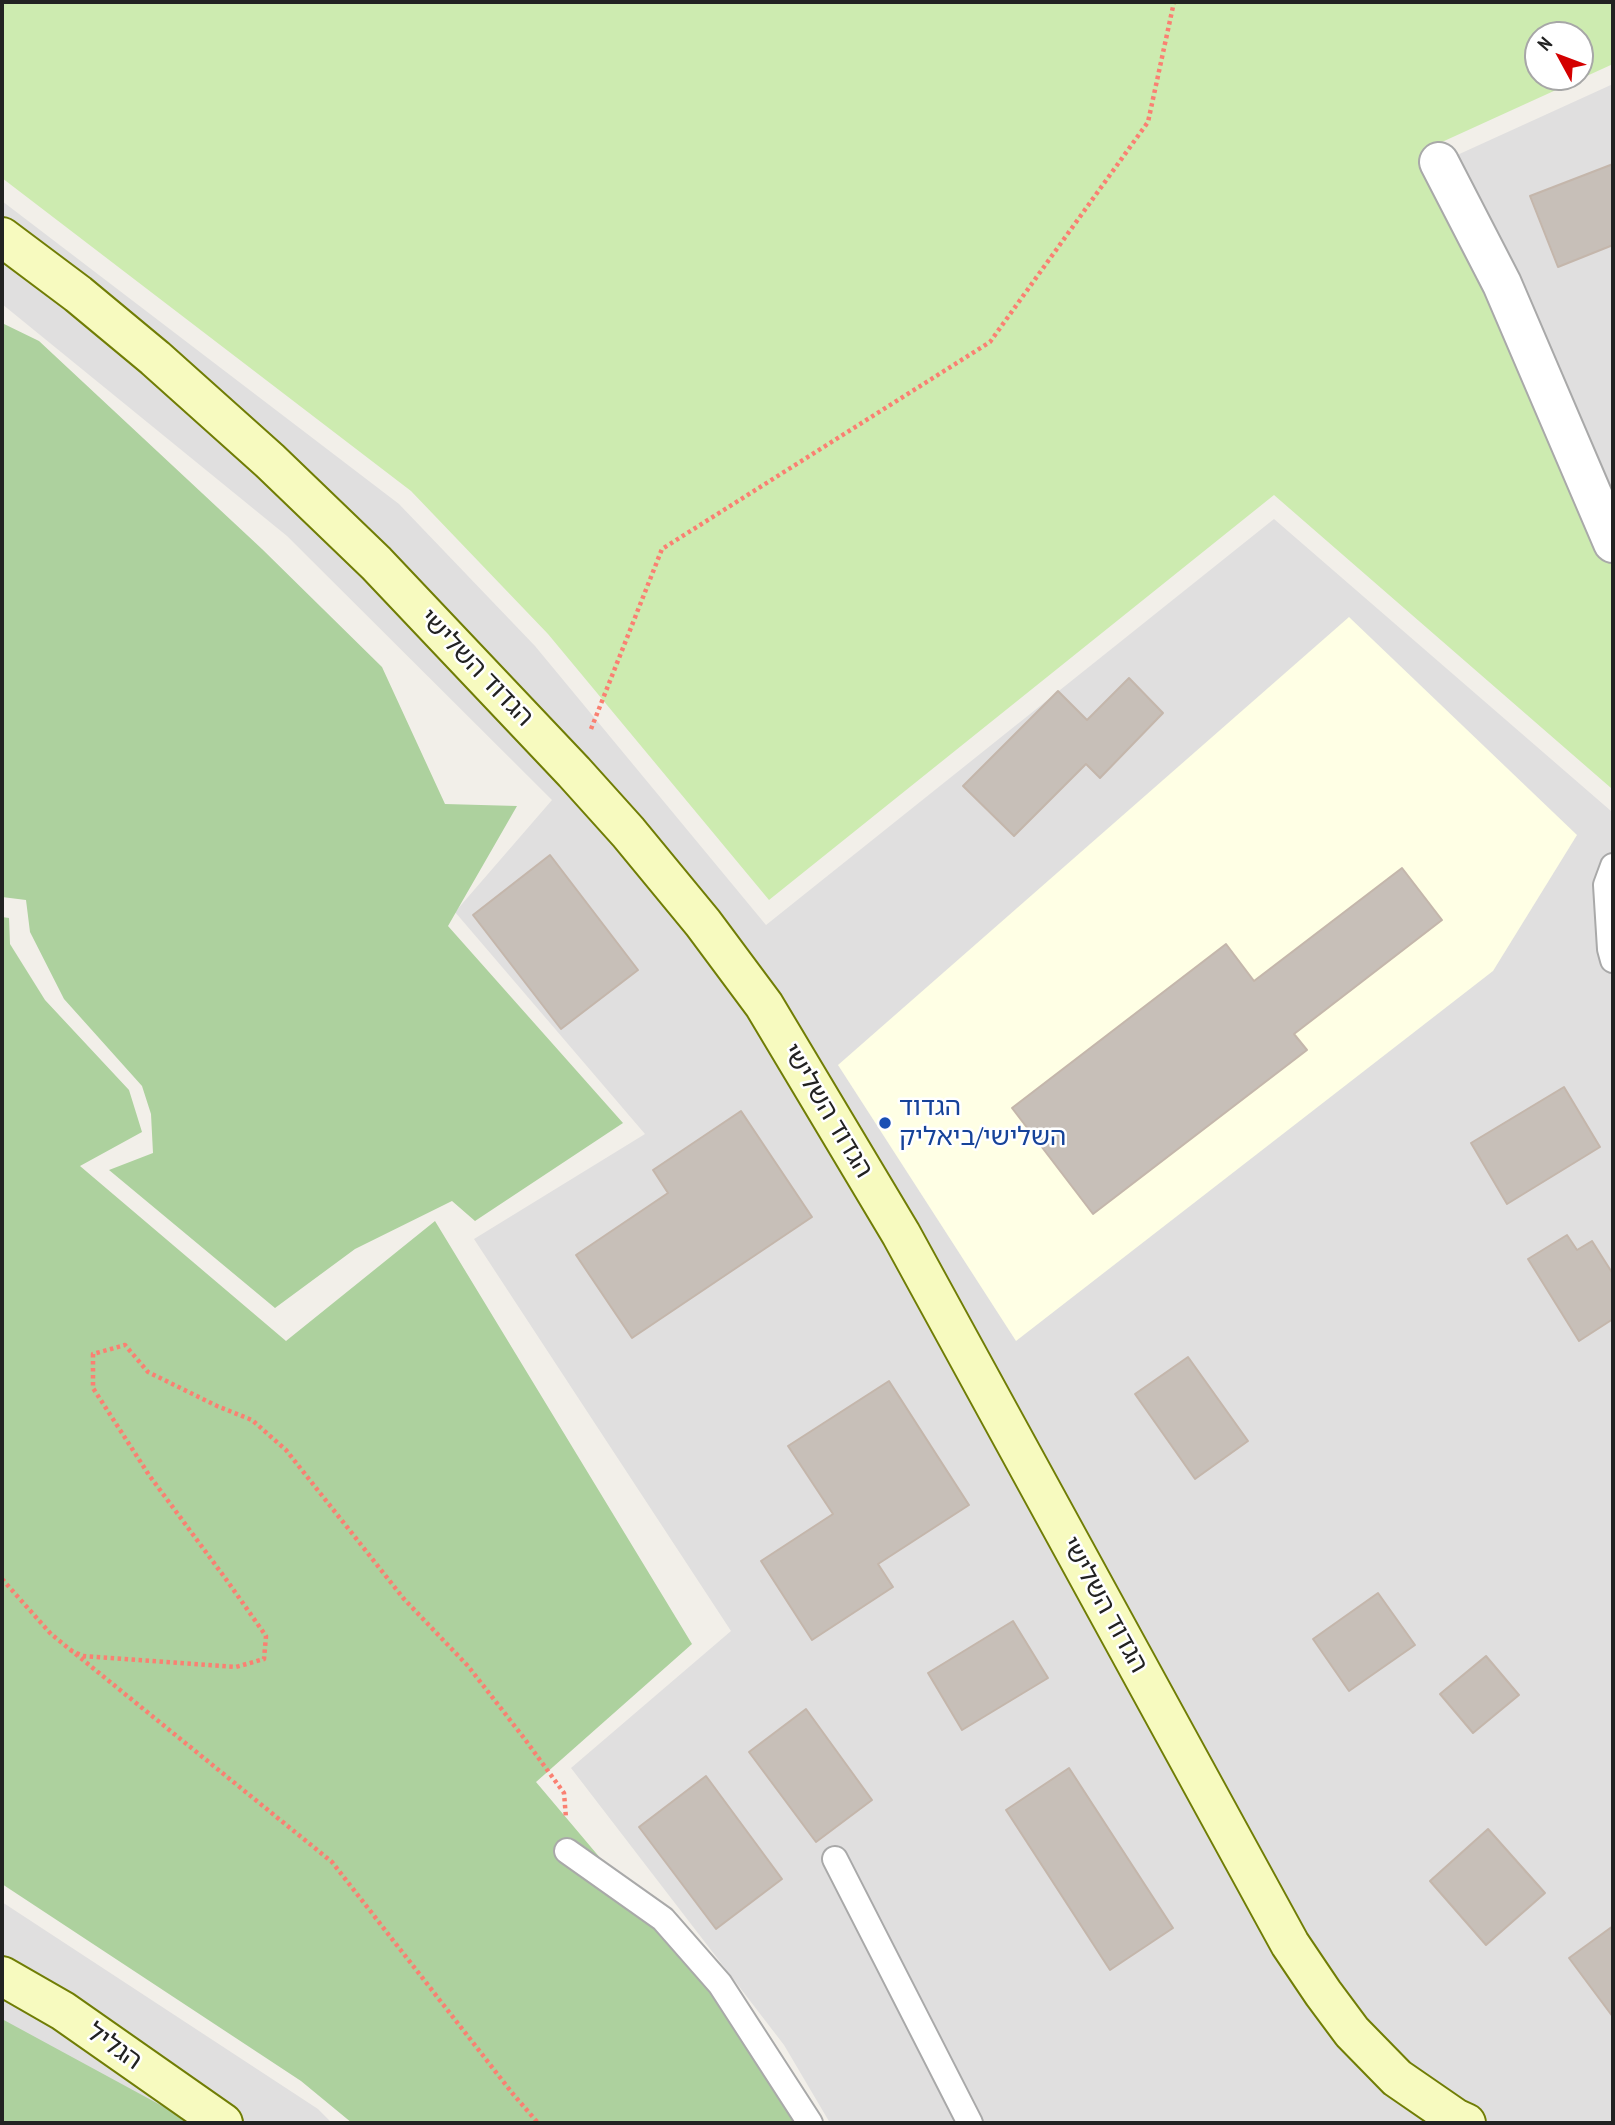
<!DOCTYPE html>
<meta charset="utf-8">
<style>
body{margin:0}
#map{position:relative;width:1615px;height:2125px;overflow:hidden;background:#f2efe9;font-family:"PT Sans Narrow",sans-serif}
canvas{display:block}
.frame{position:absolute;inset:0;border:4px solid #222;pointer-events:none}
.north{position:absolute;left:1524px;top:21px;width:70px;height:70px;box-sizing:border-box;background:#fff;border:2px solid #a7a7a7;border-radius:50%;rotate:311deg;font-size:19px;font-weight:700;line-height:28px;text-align:center;color:#222}
.north::after{content:'';display:block;margin:auto;width:24px;height:32px;background:#d40000;clip-path:polygon(50% 0,100% 100%,50% 72%,0 100%)}
</style>
<div id="map">
<canvas width="1615" height="2125"></canvas>
<div class="frame"></div>
<div class="north">N</div>
</div>
<script>
const g = document.querySelector('canvas').getContext('2d');
g.lineJoin = 'round';
function fillPath(path, color) { g.fillStyle = color; g.fill(path, 'evenodd'); }
function stroke(path, color, width, dash) { g.strokeStyle = color; g.lineWidth = width; g.lineCap = dash ? 'butt' : 'round'; g.setLineDash(dash || []); g.stroke(path); }
function label(font, color, halo, rows, align = 'center') {
  g.font = font + ' "PT Sans Narrow","Noto Sans Hebrew",sans-serif'; g.lineWidth = 5; g.setLineDash([]); g.textBaseline = 'middle'; g.strokeStyle = halo; g.fillStyle = color; for (const [text, x, y, turn = 0] of rows) {
    g.save(); g.translate(x, y); g.rotate((+turn || 0) * Math.PI / 180); g.textAlign = isNaN(turn) ? turn : align; if (halo) g.strokeText(text, 0, 0); g.fillText(text, 0, 0); g.restore();
  }
}
const residential = new Path2D(`
 M1613 84V502L1455 156Z
 M2 201 399 504 535 646 766 925 1274 519 1611 811 1613 810V2123H830L784 2045 571 1768 731 1631 474 1239 645 1134 455 912 552 800 287 536 2 304Z
 M2 1902 318 2109 332 2123H2Z`);
const education = new Path2D(`
 M1349 617 1577 835 1493 971 1016 1341 838 1065Z`);
const grass = new Path2D(`
 M2 2H1613V64L1431 147 1613 546V787L1611 788 1274 495 769 900 548 634 411 491 2 178ZM1538 35H1580V77H1538Z`);
const forest = new Path2D(`
 M2 323 39 341 262 549 382 667 445 804 517 806 448 926 623 1123 475 1221 452 1201 355 1249 275 1308 109 1170 153 1153 151 1114 142 1086 64 999 30 932 26 900 2 897Z
 M2 917 9 918 10 944 45 1000 129 1090 142 1132 80 1166 286 1341 435 1221 692 1644 536 1782 748 2033 803 2123H352L301 2081 2 1884Z
 M2 2019 177 2114 188 2123H2Z`);
const building = new Path2D(`
 M1613 164V245L1558 267 1530 196Z
 M1129 678 1163 713 1100 778 1086 764 1014 836 963 786 1058 691 1087 720Z
 M550 855 638 970 561 1029 473 915Z
 M1402 868 1442 920 1294 1034 1307 1050 1093 1214 1012 1108 1226 944 1254 981Z
 M1564 1087 1600 1147 1507 1204 1471 1143Z
 M741 1111 812 1217 632 1338 576 1255 668 1193 653 1170Z
 M1567 1235 1577 1250 1592 1241 1613 1274V1319L1579 1341 1528 1259Z
 M1188 1357 1248 1441 1195 1479 1135 1394Z
 M889 1381 969 1505 878 1564 893 1587 812 1640 761 1561 833 1514 788 1446Z
 M1378 1593 1415 1645 1349 1691 1313 1639Z
 M1013 1621 1048 1678 962 1730 928 1673Z
 M1486 1656 1519 1695 1473 1733 1440 1694Z
 M806 1709 872 1800 816 1842 749 1752Z
 M1069 1768 1173 1928 1110 1970 1006 1810Z
 M706 1776 782 1879 716 1929 639 1827Z
 M1488 1829 1545 1893 1486 1945 1430 1881Z
 M1613 1926V2017L1569 1958Z`);
const path = new Path2D(`
 M591 729 662 549 990 342 1148 122 1174 2
 M2 1579 51 1634 332 1862 513 2094 538 2123
 M70 1650 83 1656 236 1667 264 1659 266 1636 228 1582 149 1475 93 1388V1354L125 1345 148 1372 217 1406 252 1420 286 1450 404 1599 468 1666 524 1738 564 1793 566 1818`);
const lane = new Path2D(`
 M1613 866 1606 885 1610 949 1613 960
 M567 1851 663 1919 720 1984 810 2123
 M835 1859 970 2123`);
const street = new Path2D(`
 M1439 162 1502 284 1613 543`);
const secondary = new Path2D(`
 M2 237 78 294 155 358 270 461 376 563 574 772 628 832 703 923 764 1005 901 1234 1290 1944 1323 1993 1352 2032 1397 2078 1455 2118 1466 2123
 M2 1976 63 2011 223 2123`);
const markers = [
 [885,1123,7,"#1a4fb4"]
];
const streetNames = [
 ["הגדוד השלישי",476,668,46],
 ["הגדוד השלישי",827,1111,59],
 ["הגדוד השלישי",1104,1605,61],
 ["הגליל",114,2047,35]
];
const transitNames = [
 ["הגדוד",899,1108],
 ["השלישי/ביאליק",899,1138]
];
fillPath(residential, '#e0dfdf');
fillPath(education, '#ffffe5');
fillPath(grass, '#cdebb0');
fillPath(forest, '#add19e');
fillPath(building, '#c7bfb8');
stroke(building, '#c4b6ab', 2);
stroke(lane, '#a9a9a9', 28);
stroke(street, '#a9a9a9', 42);
stroke(secondary, '#707d05', 42);
stroke(path, '#fa8072', 4.5, [3.5, 3.5]);
stroke(lane, '#fff', 24);
stroke(street, '#fff', 38);
stroke(secondary, '#f7fabf', 38);
for (const [x, y, r, color] of markers) { const dot = new Path2D(); dot.arc(x, y, r, 0, 2 * Math.PI); g.fillStyle = color; g.fill(dot); stroke(dot, '#fff', 2.5); }
label('26px', '#222', '#fff', streetNames);
label('26px', '#164399', '#fff', transitNames, 'left');
</script>
